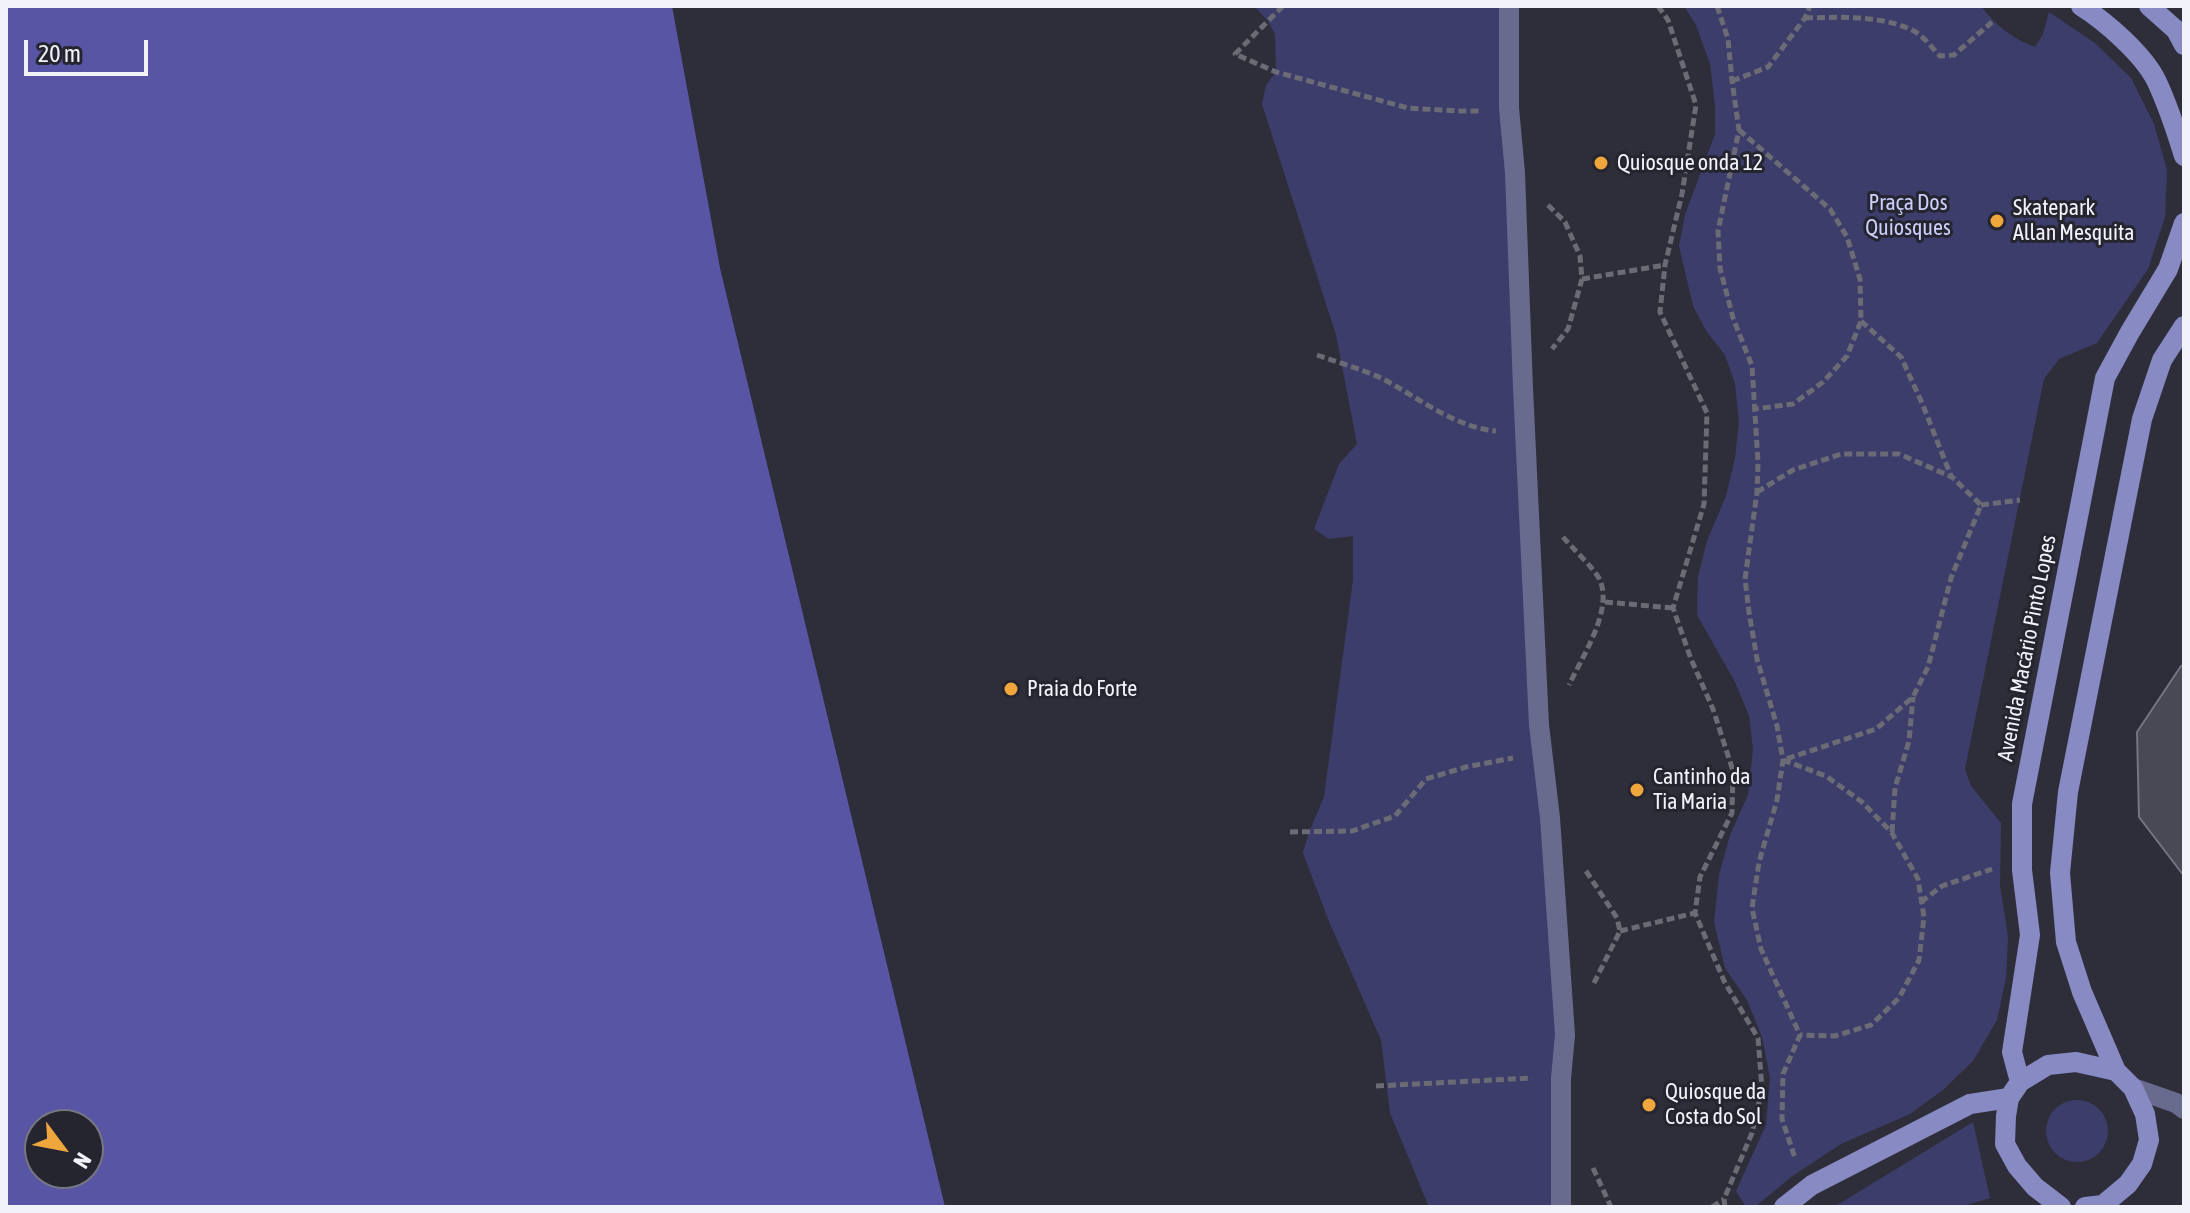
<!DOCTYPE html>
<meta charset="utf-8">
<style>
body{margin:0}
#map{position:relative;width:2190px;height:1213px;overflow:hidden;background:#2e2e3a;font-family:"Asap Condensed",sans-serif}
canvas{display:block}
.frame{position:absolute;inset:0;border:8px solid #f2f3fa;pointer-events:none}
.north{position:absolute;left:24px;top:1109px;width:80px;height:80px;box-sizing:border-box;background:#24252f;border:2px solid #767780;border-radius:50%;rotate:122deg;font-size:22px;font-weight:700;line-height:32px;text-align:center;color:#f2f3fa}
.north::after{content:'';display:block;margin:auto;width:28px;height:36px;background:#efa73d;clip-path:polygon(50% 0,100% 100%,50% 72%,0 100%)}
.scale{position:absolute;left:24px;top:40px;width:124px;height:36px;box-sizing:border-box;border:4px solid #f2f3fa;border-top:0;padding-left:10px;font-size:24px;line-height:28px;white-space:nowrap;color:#f2f3fa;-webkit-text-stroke:6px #24252f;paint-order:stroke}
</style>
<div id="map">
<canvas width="2190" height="1213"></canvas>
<div class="frame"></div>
<div class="north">N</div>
<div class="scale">20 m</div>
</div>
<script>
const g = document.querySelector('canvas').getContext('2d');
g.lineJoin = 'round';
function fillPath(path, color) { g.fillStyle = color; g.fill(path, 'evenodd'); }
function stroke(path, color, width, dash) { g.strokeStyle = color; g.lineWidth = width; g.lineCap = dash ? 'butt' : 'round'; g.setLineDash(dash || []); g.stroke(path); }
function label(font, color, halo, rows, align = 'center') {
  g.font = font + ' "Asap Condensed",sans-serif'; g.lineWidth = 6; g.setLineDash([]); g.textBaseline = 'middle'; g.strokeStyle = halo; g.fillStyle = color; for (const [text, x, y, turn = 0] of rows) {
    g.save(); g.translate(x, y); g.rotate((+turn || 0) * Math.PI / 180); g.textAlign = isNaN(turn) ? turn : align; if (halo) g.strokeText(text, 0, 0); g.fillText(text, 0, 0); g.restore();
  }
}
const green = new Path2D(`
 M1254 6H1509L1565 1035 1561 1207H1429L1390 1113 1381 1040 1328 919 1303 853 1309 832 1324 797 1353 580V536L1329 539 1314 529 1339 464 1357 444 1336 335 1262 104 1266 85 1276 72 1275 34 1268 21Z
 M1684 6H1981C1995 25 2013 39 2035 47L2043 34 2049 12 2095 43 2131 78 2154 124 2167 170 2165 217 2148 269 2097 343 2059 359 2044 379 1965 769 1971 786 2001 823 2000 886 2008 936 2006 978 1997 1020 1973 1061 1943 1090 1910 1114 1841 1144 1791 1177 1755 1207H1746L1736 1191 1766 1125 1770 1078 1762 1037 1747 1000 1725 968 1714 922 1719 875 1730 835 1748 795 1753 749 1749 716 1735 682 1697 615 1698 577 1707 541 1726 496 1735 458 1739 422 1735 384 1725 355 1707 332 1693 306 1679 246 1685 215 1715 134V106L1710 64 1696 25Z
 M2046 1131a31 31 0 1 1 62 0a31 31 0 1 1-62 0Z
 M1973 1122 1990 1198 1960 1207H1834Z`);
const water = new Path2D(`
 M6 6H672L720 268 945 1207H6ZM40 1125H88V1173H40Z`);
const building = new Path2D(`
 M2184 665V876L2139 817 2137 732 2181 666Z`);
const path = new Path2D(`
 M1283 6 1235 54 1276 72 1408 108 1457 111H1480
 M1658 6 1668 20 1696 105 1682 194 1665 265 1660 312 1707 413 1704 504 1673 608 1691 659 1713 709 1733 771 1732 813 1700 877 1695 913 1725 983 1758 1038 1762 1089 1752 1133 1724 1199 1725 1207
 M1717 6 1728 39 1732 81 1739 130 1718 231 1720 268 1733 318 1752 366 1758 462 1757 492 1745 579 1749 612 1757 659 1777 726 1783 760 1777 800 1759 862 1752 908 1761 949 1800 1035 1783 1074 1782 1119 1795 1158
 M1805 18C1841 17 1879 15 1912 30 1923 35 1932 48 1940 56L1954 55 1992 22
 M1732 81 1768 67 1805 18 1810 6
 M1739 130 1830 209 1847 237 1860 279 1861 321 1847 356 1823 382 1793 404 1754 409
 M1548 205 1565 222 1580 256 1582 279 1568 329 1552 349
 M1582 279 1665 265
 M1861 321 1901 357 1922 403 1951 476
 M1317 355C1339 363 1362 369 1383 379 1419 398 1454 427 1496 431
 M1757 492 1793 470 1841 454H1899L1952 477 1981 505 1951 578 1928 667 1913 697 1876 729 1783 760
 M1981 505 2020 500
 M1563 537C1572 548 1595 569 1600 580 1613 611 1582 657 1569 685
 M1605 602 1673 608
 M1783 760 1826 776 1862 802 1892 833 1918 879 1924 917 1919 960 1899 998 1871 1025 1835 1036 1800 1035
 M1290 832 1352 831 1395 816 1426 779 1466 767 1513 758
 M1892 832 1895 788 1909 741 1913 697
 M1586 871 1617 918 1620 931 1593 985
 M1921 902 1942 886 1992 869
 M1620 931 1695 913
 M1376 1086 1532 1078
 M1593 1168 1611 1207
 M1712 1207 1724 1199`);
const pedestrian = new Path2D(`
 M1509 6V108L1515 173 1523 388 1539 725 1550 818 1565 1035 1561 1078V1207`);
const tertiary = new Path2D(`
 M2133 1088 2176 1103 2184 1109`);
const secondary = new Path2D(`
 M2081 6C2105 21 2143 54 2156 80 2168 105 2176 130 2184 156
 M2149 6 2176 30 2184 45
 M2116 1071 2082 992 2066 942 2060 873 2068 792 2142 419 2162 360 2184 326
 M2020 1082 2012 1052 2030 935 2022 870V804L2105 378 2130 332 2168 269 2184 223
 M1784 1207 1812 1185 1970 1104 2009 1098
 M2061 1207 2035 1187 2017 1166 2005 1144 2006 1116 2009 1098 2020 1082 2048 1065 2076 1062 2116 1071 2133 1088 2145 1114 2149 1140 2142 1164 2128 1184 2103 1205 2085 1207`);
const markers = [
 [1601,163,8,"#efa73d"],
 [1997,221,8,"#efa73d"],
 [1011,689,8,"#efa73d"],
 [1637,790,8,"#efa73d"],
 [1649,1105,8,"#efa73d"]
];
const poiNames = [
 ["Quiosque onda 12",1617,163],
 ["Skatepark",2013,208],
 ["Allan Mesquita",2013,233],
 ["Praia do Forte",1027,689],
 ["Cantinho da",1653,777],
 ["Tia Maria",1653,802],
 ["Quiosque da",1665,1092],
 ["Costa do Sol",1665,1117]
];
const parkNames = [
 ["Praça Dos",1908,203],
 ["Quiosques",1908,228]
];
const streetNames = [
 ["Avenida Macário Pinto Lopes",2027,648,-79]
];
fillPath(green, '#3d3d6b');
fillPath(water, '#5855a5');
fillPath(building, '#484955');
stroke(building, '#747582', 2);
stroke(path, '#6b6b76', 5, [8, 4]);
stroke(pedestrian, '#686a8e', 20);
stroke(tertiary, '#686a8e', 20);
stroke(secondary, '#888ac3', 20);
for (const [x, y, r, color] of markers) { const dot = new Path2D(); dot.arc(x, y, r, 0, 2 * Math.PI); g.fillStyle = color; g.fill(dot); stroke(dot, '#24252f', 3); }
label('22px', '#f2f3fa', '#24252f', poiNames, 'left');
label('22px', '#cccffc', '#24252f', parkNames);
label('22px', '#f2f3fa', '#24252f', streetNames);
</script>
